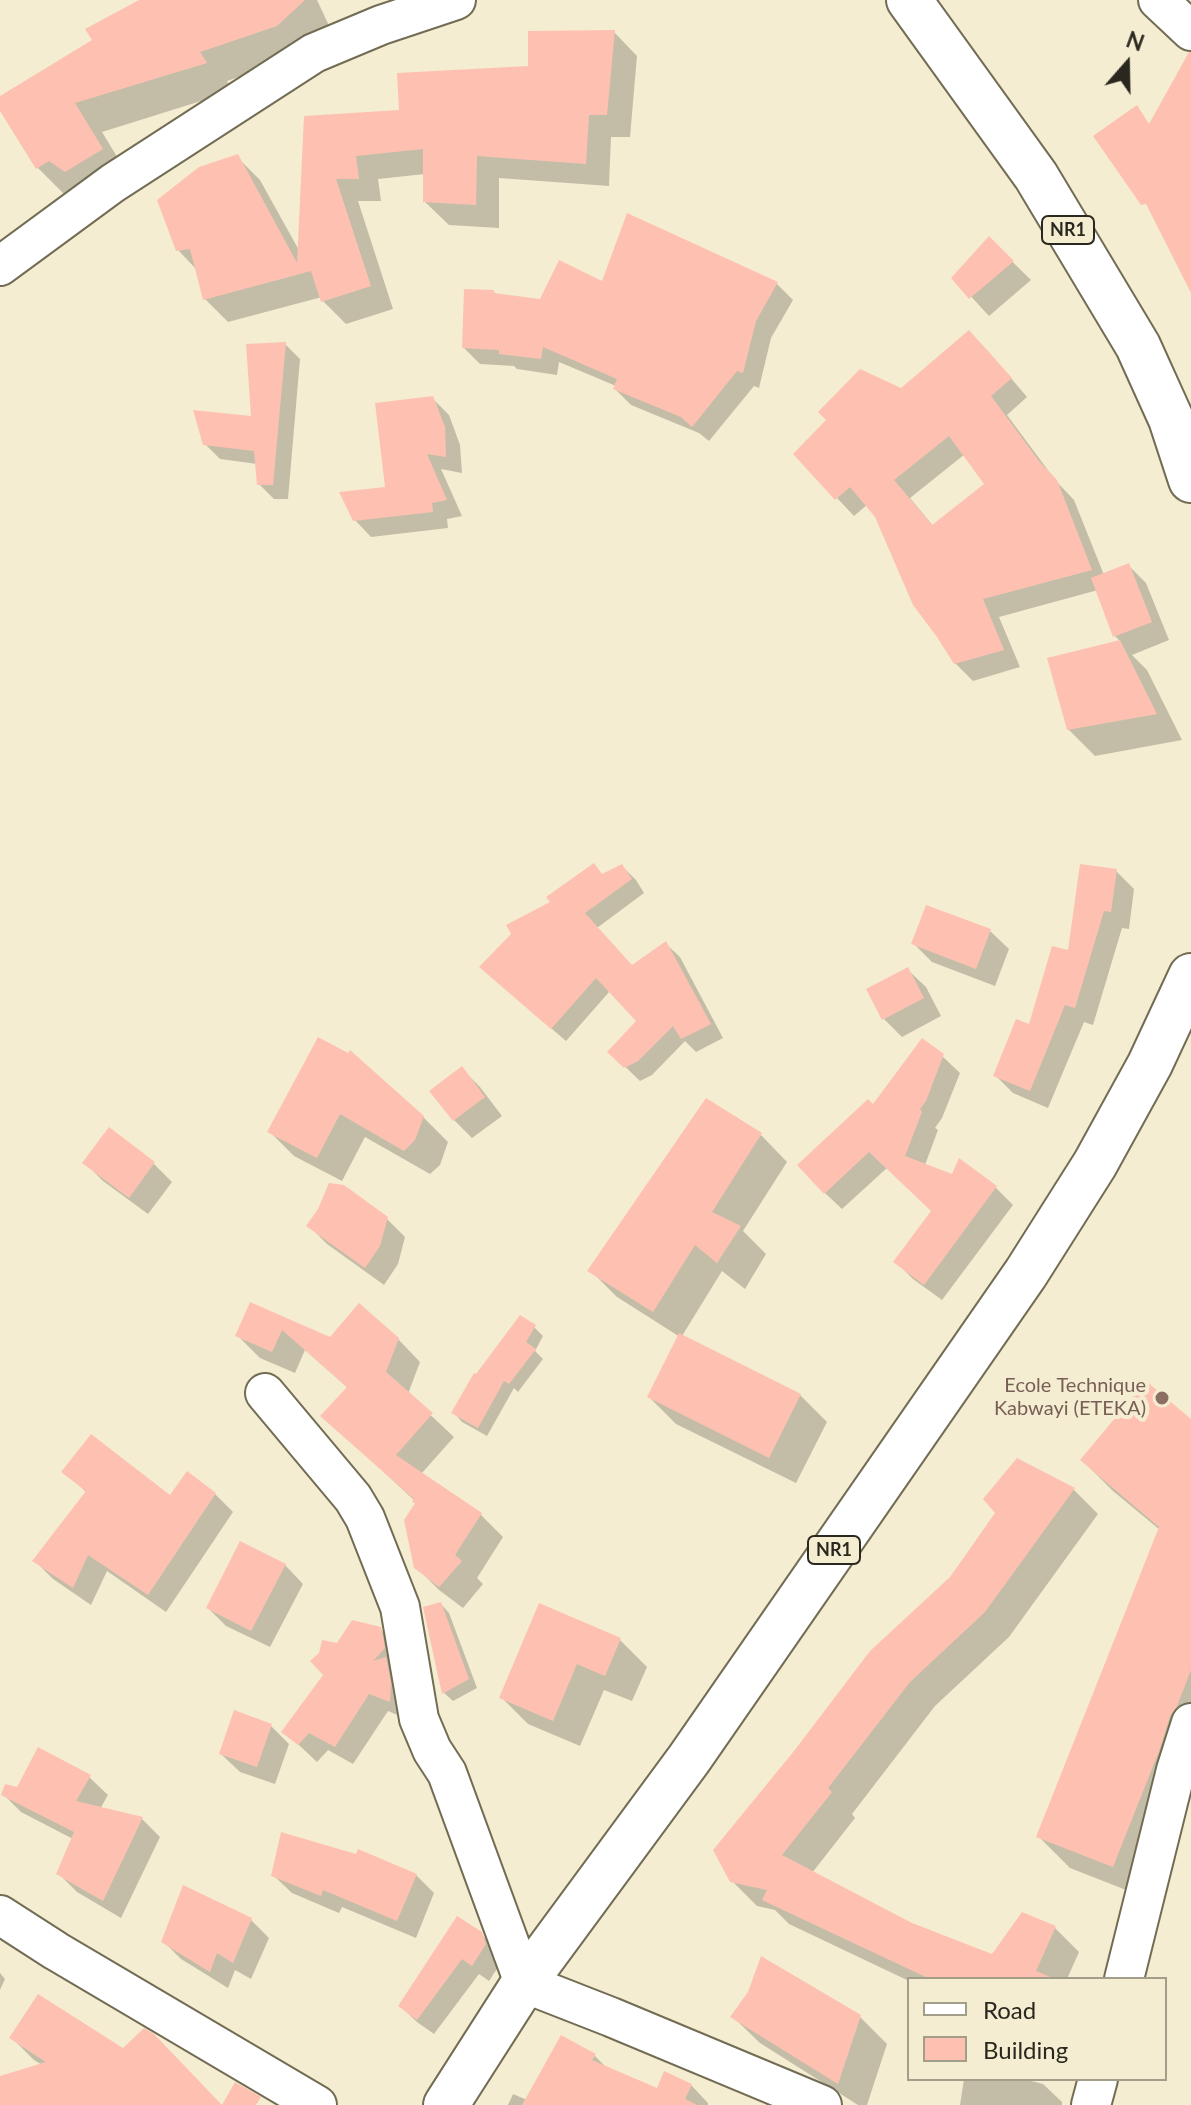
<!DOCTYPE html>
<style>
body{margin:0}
#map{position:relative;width:1191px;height:2105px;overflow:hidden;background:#f4edd2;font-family:Lato,sans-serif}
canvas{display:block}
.legend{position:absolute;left:907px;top:1977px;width:260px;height:104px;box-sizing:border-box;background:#f4edd2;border:2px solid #a39e8a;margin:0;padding:10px 14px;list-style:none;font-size:24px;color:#2a281e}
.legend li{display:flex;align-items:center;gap:16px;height:40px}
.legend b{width:40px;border:2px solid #a39e8a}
.north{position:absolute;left:1087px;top:24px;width:80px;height:80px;-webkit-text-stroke:6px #f4edd2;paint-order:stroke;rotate:20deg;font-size:22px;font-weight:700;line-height:32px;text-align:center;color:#2a281e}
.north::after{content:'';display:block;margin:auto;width:28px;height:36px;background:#2a281e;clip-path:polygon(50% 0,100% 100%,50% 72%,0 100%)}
</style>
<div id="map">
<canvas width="1191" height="2105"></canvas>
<ul class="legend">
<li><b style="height:10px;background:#fff"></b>Road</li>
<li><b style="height:22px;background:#fec1b1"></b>Building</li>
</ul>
<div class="north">N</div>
</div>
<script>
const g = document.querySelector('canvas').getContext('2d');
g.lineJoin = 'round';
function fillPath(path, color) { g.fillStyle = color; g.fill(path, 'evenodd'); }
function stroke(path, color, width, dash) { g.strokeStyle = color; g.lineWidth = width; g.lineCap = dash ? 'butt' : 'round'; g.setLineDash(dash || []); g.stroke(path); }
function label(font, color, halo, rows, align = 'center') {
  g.font = font + ' Lato,sans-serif'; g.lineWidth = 8; g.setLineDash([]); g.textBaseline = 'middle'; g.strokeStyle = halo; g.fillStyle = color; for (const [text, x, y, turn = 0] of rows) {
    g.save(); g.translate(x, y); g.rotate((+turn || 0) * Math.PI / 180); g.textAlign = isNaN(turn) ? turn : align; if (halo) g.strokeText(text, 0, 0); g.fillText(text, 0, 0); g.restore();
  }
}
const shadow = new Path2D(`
 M143 0H317L331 30 305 54 227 81 233 91 102 132 130 178 66 196 37 167 0 107V98L95 41Z
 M614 32 637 56 630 137H611L609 186 499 178V228L449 225 425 202V174L378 179 381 201H358L393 309 346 324 323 301 322 297 228 322 205 299 197 270 178 250 237 157 260 180 300 252 306 118 401 112 530 68Z
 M989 239 1031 280 989 316 954 278Z
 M603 283 777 284 793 300 771 338 759 388 754 386 709 441 699 433 631 405 615 389 616 386 559 362 557 375 517 369 514 366 480 364 464 348 494 292 497 295 542 301Z
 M285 344 300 359 288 499H274L259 484 257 464 220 459 205 444 254 419Z
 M987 350 1027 397 1007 415 1056 481 1074 500 1104 575 1128 565 1146 583 1169 640 1132 655 1147 670 1182 740 1095 756 1068 729 1121 642 1115 636 1098 590 999 617 1020 667 973 681 955 663 877 516 868 504 854 516 837 498 901 390ZM965 454 987 484 934 527 910 498Z
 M432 398 449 415 460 445 462 473 441 469 462 516 447 519 448 528 371 537 355 520 387 489Z
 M622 866 636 880 644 893 597 928 632 967 666 944 680 957 723 1038 696 1052 685 1041 652 1075 640 1081 610 1052 638 1021 610 991 566 1041 496 981 604 876Z
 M1116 871 1134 889 1129 929 1122 928 1093 1025 1084 1022 1048 1108 1013 1093 995 1075 1030 1026Z
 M990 931 1009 949 995 986 932 962 914 944Z
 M907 969 926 987 941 1016 902 1037 884 1019Z
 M319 1039 423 1117 448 1142 440 1165 430 1174 365 1137 342 1181 294 1156 269 1131Z
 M942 1056 960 1073 942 1118 935 1128 938 1130 925 1165 954 1177 996 1188 1013 1205 942 1300 913 1279 896 1262 934 1211 888 1167 842 1209 825 1193 873 1107Z
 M462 1069 480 1087 502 1116 472 1138 454 1120Z
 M109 1130 154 1164 172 1182 148 1214 103 1181 85 1163Z
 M761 1135 787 1162 743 1231 766 1254 745 1289 722 1271 682 1336 800 1395 827 1422 796 1483 676 1424 649 1397 680 1337 617 1297 590 1270Z
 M386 1218 405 1237 398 1264 384 1285 327 1244 309 1226Z
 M251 1305 330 1339H398L420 1362 408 1394 454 1437 421 1474 481 1515 503 1537 477 1578 483 1584 463 1608 439 1590 416 1567 417 1504 415 1501 323 1416 348 1388 305 1350 295 1373 260 1358 238 1336Z
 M534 1327 543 1336 535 1351 543 1359 518 1392 514 1388 487 1436 462 1422 454 1413Z
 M1191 1421V1779L1144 1897 1070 1868 1038 1836 1160 1530 1113 1491 1082 1460Z
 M1017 1461 1074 1490 1098 1514 1009 1637 935 1706 852 1814 855 1818 812 1873 911 1925 993 1956 1055 1928 1079 1952 1067 1979H909V1981L789 1924 775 1910 757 1906 731 1880 997 1513Z
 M64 1471 170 1498 215 1494 233 1512 166 1612 107 1571 91 1605 53 1579 35 1561 87 1493Z
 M285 1565 303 1584 270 1647 226 1626 208 1608Z
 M441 1604 449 1613 477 1688 453 1701 444 1693Z
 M380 1629 399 1647 407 1719 388 1711 353 1764 328 1750 317 1762 284 1731 325 1675 321 1654 338 1646Z
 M620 1640 647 1667 632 1701 604 1690 580 1746 528 1724 501 1697Z
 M271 1726 289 1744 275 1784 240 1772 221 1754Z
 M89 1777 108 1795 100 1809 142 1819 160 1837 121 1918 77 1892 58 1873 73 1839 21 1812 3 1794 18 1789Z
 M273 1875H416L434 1893 416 1938 342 1907 339 1913 292 1893Z
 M184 1888 251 1920 269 1938 251 1979 235 1970 228 1988 181 1959 163 1941Z
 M481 1934 498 1951 502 1961 489 1981 479 1974 434 2034 417 2022 400 2006Z
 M0 1973 5 1979 0 1990Z
 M733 2017H860L887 2044 867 2105H858L760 2043Z
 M12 2038 123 2051 220 2105H0V2078L42 2065 34 2060Z
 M595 2056 608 2069 658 2090 691 2085 708 2103V2105H508L513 2094 527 2100Z
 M964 2079H1024L1043 2084 1062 2102V2105H960Z`);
const building = new Path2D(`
 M139 0H305L277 26 200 52 207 63 75 103 103 149 65 172 49 161 36 169 0 111V96L92 40 85 29Z
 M615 30 607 115H589L586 164 477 156 476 205 423 202V149L356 156 359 179H336L371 286 321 302 311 271 203 300 190 249 176 251 157 200 199 167 238 154 297 263 304 116 399 110 397 73 528 66V31Z
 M1189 52H1191V293L1146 204 1141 205 1093 136 1137 105 1149 124Z
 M627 213 778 282 756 321 743 373 737 371 692 427 681 417 613 389 617 379 543 347 541 359 499 354V350L462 348 464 289 494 290V293L540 299 559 260 602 281Z
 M989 236 1014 261 969 299 951 278Z
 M969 330 1012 378 991 396 1039 461 1057 480 1092 570 983 599 1004 650 954 664 937 637 913 605 875 517 850 487 835 500 793 454 826 420 818 412 860 369 901 388ZM949 436 984 484 932 525 894 480Z
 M286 342 273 485H257L254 451 203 445 193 410 251 416 246 344Z
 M433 396 445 427 446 457 427 454 447 500 432 503 433 512 353 521 339 492 385 487 375 403Z
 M1129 563 1152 622 1113 637 1091 578Z
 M1120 640 1157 714 1067 730 1047 658Z
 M594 863 602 874 622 864 632 879 585 913 632 965 666 941 711 1024 681 1039 673 1026 638 1061 624 1068 607 1052 636 1021 596 978 551 1029 479 967 511 934 506 925 550 902 546 897Z
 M1080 864 1117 869 1111 912 1104 911 1075 1008 1065 1005 1030 1091 993 1076 1016 1019 1029 1024 1052 946 1068 950Z
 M926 905 991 929 976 969 911 944Z
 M908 967 924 998 882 1020 866 989Z
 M318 1037 348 1053 350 1050 424 1116 415 1140 404 1151 340 1114 317 1158 267 1132Z
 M922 1038 944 1054 926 1101 920 1109 922 1112 905 1156 952 1174 959 1158 997 1186 924 1285 893 1262 931 1211 869 1152 824 1194 797 1165 868 1099 873 1104Z
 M462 1066 485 1097 453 1121 429 1091Z
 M706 1098 762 1133 712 1212 741 1226 717 1263 695 1245 653 1312 587 1271Z
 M109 1127 155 1162 129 1198 82 1163Z
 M329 1183 344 1185 388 1217 380 1246 365 1268 306 1226 318 1209Z
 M250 1302 330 1337 359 1303 399 1338 386 1372 433 1413 396 1455 482 1513 455 1555 462 1561 439 1587 414 1568 404 1520 415 1503 412 1502 414 1499 320 1416 347 1387 282 1330 272 1352 235 1336Z
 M520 1315 536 1325 526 1342 536 1349 509 1384 504 1381 478 1428 451 1413 474 1373 476 1374Z
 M679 1333 801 1394 769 1458 647 1397Z
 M1146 1381 1191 1419V1670L1177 1706 1170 1716 1159 1751 1113 1867 1036 1837 1159 1527 1080 1460Z
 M91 1434 170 1495 187 1471 216 1493 148 1595 88 1555 73 1588 32 1561 86 1491 61 1472Z
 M1017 1458 1075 1488 985 1612 910 1682 828 1788 832 1792 782 1855 912 1923 992 1954 1022 1912 1056 1926 1036 1971 1050 1977V1979H930L762 1900 767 1890 730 1882 713 1850 794 1751 870 1651 950 1577 995 1513 983 1499Z
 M240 1541 286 1564 251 1631 206 1608Z
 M441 1602 469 1679 442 1694 423 1607Z
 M539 1603 621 1638 605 1676 577 1664 553 1721 499 1698Z
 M352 1620 381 1627 385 1648 373 1661 386 1657 391 1684 390 1702 369 1694 335 1747 309 1733 298 1745 281 1732 323 1675 310 1661 319 1653 322 1640 337 1643Z
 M234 1710 272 1724 257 1767 219 1754Z
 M38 1747 91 1775 76 1801 143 1817 103 1901 56 1874 74 1832 1 1795 5 1784 17 1787Z
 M281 1832 356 1854 358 1849 417 1874 397 1921 323 1890 321 1896 271 1876Z
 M183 1885 252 1918 233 1963 217 1953 210 1972 161 1942Z
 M457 1916 482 1932 486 1944 472 1966 462 1959 417 2020 398 2006Z
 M761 1956 861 2015 838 2084 730 2017 748 1992Z
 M38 1994 123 2048 144 2028 154 2034 222 2105 235 2082 261 2097 256 2105H0V2076L46 2062 9 2038Z
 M561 2035 596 2054 592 2060 657 2088 664 2071 692 2084 685 2099 697 2105H522Z`);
const street = new Path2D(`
 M1158 0 1191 31
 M0 266 113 183 314 53 381 25 456 0
 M265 1393 353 1498 365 1518 400 1607 419 1719 432 1750 447 1773 524 1983 611 2017 822 2105
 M0 1915 56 1951 317 2105
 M1124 1979 1176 1770 1191 1723
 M1091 2105 1098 2079`);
const highway = new Path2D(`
 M909 0 1036 176 1138 346 1171 419 1191 480
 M446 2105 524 1983 689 1759 1026 1273 1095 1164 1150 1064 1191 976`);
const markers = [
 [1162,1398,8,"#8d6e63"]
];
const shields = [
 [1068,230,52],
 [834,1550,52]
];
const shieldNames = [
 ["NR1",1068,230],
 ["NR1",834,1550]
];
const educationNames = [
 ["Ecole Technique",1146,1386],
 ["Kabwayi (ETEKA)",1146,1409]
];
fillPath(shadow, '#0003');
fillPath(building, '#fec1b1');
stroke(street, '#726c54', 42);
stroke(highway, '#726c54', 48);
stroke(street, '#fff', 38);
stroke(highway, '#fff', 44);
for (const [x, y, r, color] of markers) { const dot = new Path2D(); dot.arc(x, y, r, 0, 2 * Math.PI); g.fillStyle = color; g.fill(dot); stroke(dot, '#f4edd2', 3); }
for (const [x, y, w] of shields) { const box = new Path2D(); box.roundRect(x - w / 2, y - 14, w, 28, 6); g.fillStyle = '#f4edd2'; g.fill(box); stroke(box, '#2a281e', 2); }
label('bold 18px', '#2a281e', null, shieldNames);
label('20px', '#785e54', '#f4edd2', educationNames, 'right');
</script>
